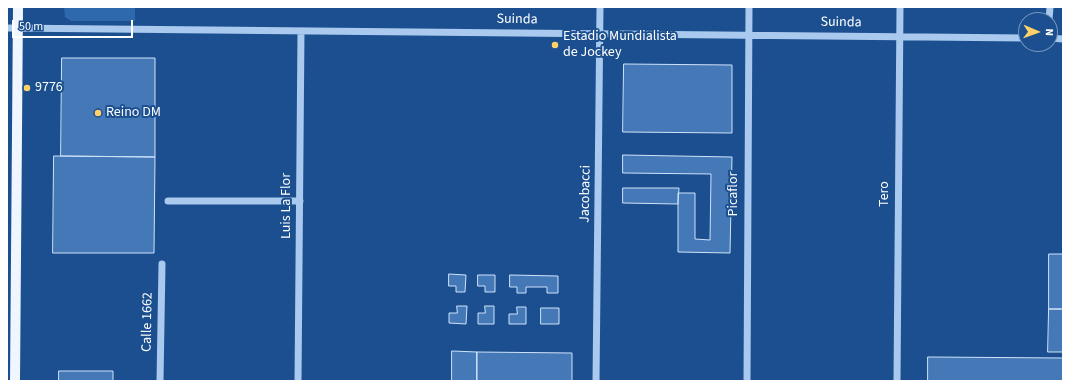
<!DOCTYPE html>
<style>
body{margin:0}
#map{position:relative;width:1070px;height:388px;overflow:hidden;background:#1b4f8f;font-family:"Source Sans 3",sans-serif}
canvas{display:block}
.frame{position:absolute;inset:0;border:8px solid #fff;pointer-events:none}
.north{position:absolute;left:1018px;top:12px;width:40px;height:40px;box-sizing:border-box;background:#1b4f8f;border:1px solid #7695bc;border-radius:50%;rotate:92deg;font-size:11px;font-weight:700;line-height:16px;text-align:center;color:#fff}
.north::after{content:'';display:block;margin:auto;width:14px;height:18px;background:#ffd166;clip-path:polygon(50% 0,100% 100%,50% 72%,0 100%)}
.scale{position:absolute;left:12px;top:20px;width:121px;height:18px;box-sizing:border-box;border:2px solid #fff;border-top:0;padding-left:5px;font-size:12px;line-height:14px;white-space:nowrap;color:#fff;-webkit-text-stroke:3px #1b4f8f;paint-order:stroke}
</style>
<div id="map">
<canvas width="1070" height="388"></canvas>
<div class="frame"></div>
<div class="north">N</div>
<div class="scale">50 m</div>
</div>
<script>
const g = document.querySelector('canvas').getContext('2d');
g.lineJoin = 'round';
function fillPath(path, color) { g.fillStyle = color; g.fill(path, 'evenodd'); }
function stroke(path, color, width, dash) { g.strokeStyle = color; g.lineWidth = width; g.lineCap = dash ? 'butt' : 'round'; g.setLineDash(dash || []); g.stroke(path); }
function label(font, color, halo, rows, align = 'center') {
  g.font = font + ' "Source Sans 3",sans-serif'; g.lineWidth = 4; g.setLineDash([]); g.textBaseline = 'middle'; g.strokeStyle = halo; g.fillStyle = color; for (const [text, x, y, turn = 0] of rows) {
    g.save(); g.translate(x, y); g.rotate((+turn || 0) * Math.PI / 180); g.textAlign = isNaN(turn) ? turn : align; if (halo) g.strokeText(text, 0, 0); g.fillText(text, 0, 0); g.restore();
  }
}
const green = new Path2D(`
 M64 7H135V21H71L65 17Z`);
const building = new Path2D(`
 M62 58H155V157L61 156Z
 M624 64 732 65V133L623 132Z
 M623 155 732 157 730 253 678 252V193H695V239L710 240 711 174 623 173Z
 M54 156 155 157 154 253H53Z
 M623 188H679L678 204 623 203Z
 M1049 254H1063V309H1049Z
 M449 274 466 275 465 292H456V286H449Z
 M478 275H495V292H485V286H478Z
 M510 275 558 276V293H547V287H526V293H517V287H510Z
 M457 306H467L466 324 449 323V313H457Z
 M485 306H494V324H478V313H485Z
 M517 307H526V324H509V314H517Z
 M541 308H559V324H541Z
 M1049 309H1063V352H1048Z
 M452 351 477 352V381H452Z
 M477 352 572 353V381H477Z
 M928 357 1063 358V381H928Z
 M59 371H113V381H59Z`);
const minor = new Path2D(`
 M1049 20 1050 7
 M7 28 1026 38
 M1050 38 1063 39
 M168 201H300
 M160 381 162 264
 M298 381 301 31
 M596 381 600 7
 M747 381 749 7
 M897 381 900 7`);
const major = new Path2D(`
 M15 381 18 7`);
const markers = [
 [555,45,4,"#ffd166"],
 [27,88,4,"#ffd166"],
 [98,113,4,"#ffd166"]
];
const streetNames = [
 ["Suinda",517,20,1],
 ["Suinda",841,23,1],
 ["Jacobacci",586,194,-89],
 ["Picaflor",734,194,-90],
 ["Tero",885,194,-90],
 ["Luis La Flor",287,206,-90],
 ["Calle 1662",148,322,-89]
];
const poiNames = [
 ["Estadio Mundialista",563,37],
 ["de Jockey",563,53],
 ["9776",35,88],
 ["Reino DM",106,113]
];
fillPath(green, '#2e69ad');
fillPath(building, '#4478b7');
stroke(building, '#cfe3fa', 1);
stroke(minor, '#a9c9ee', 7);
stroke(major, '#f0f6ff', 10);
for (const [x, y, r, color] of markers) { const dot = new Path2D(); dot.arc(x, y, r, 0, 2 * Math.PI); g.fillStyle = color; g.fill(dot); stroke(dot, '#1b4f8f', 1.5); }
label('14px', '#fff', '#1b4f8f', streetNames);
label('14px', '#fff', '#1b4f8f', poiNames, 'left');
</script>
